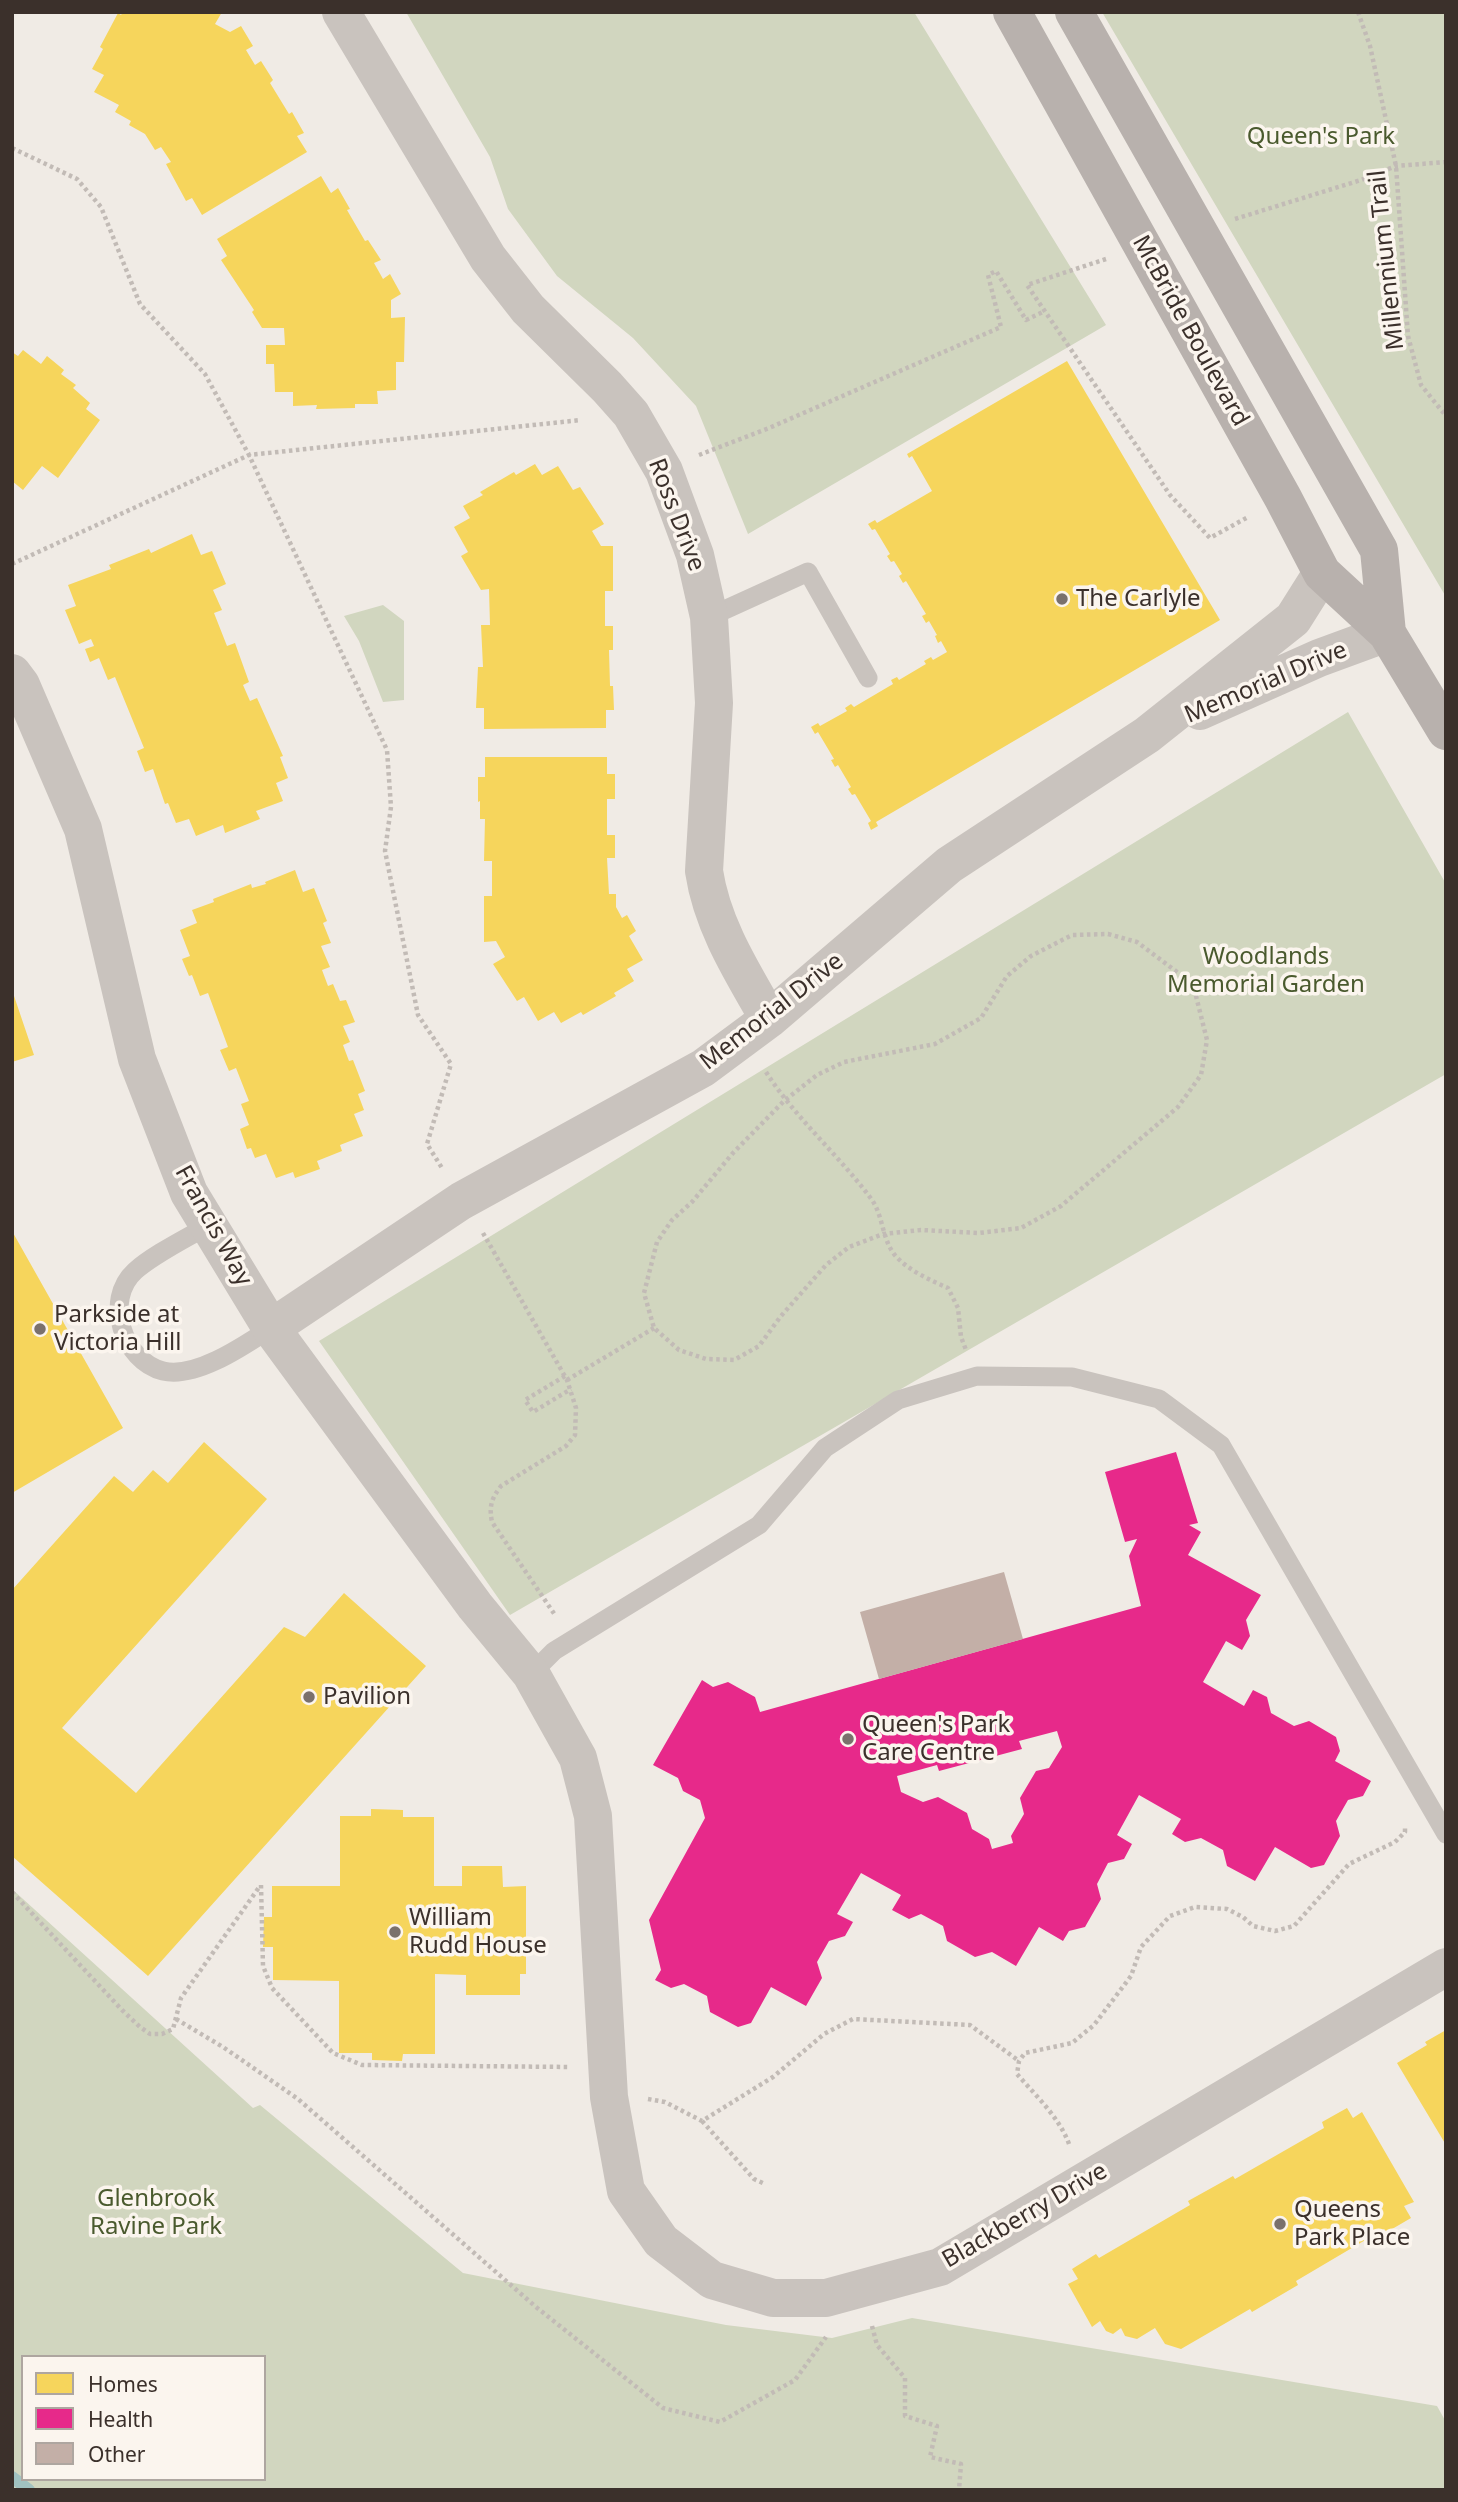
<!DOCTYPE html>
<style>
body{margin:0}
#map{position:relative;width:1458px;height:2502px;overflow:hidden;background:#f0ebe5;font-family:"Noto Sans",sans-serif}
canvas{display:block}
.frame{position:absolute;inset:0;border:14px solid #3b302b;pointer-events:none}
.legend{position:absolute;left:21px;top:2355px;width:245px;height:126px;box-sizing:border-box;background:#fbf5ee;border:2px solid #aea6a0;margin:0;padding:9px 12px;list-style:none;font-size:21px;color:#3b302b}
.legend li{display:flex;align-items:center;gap:14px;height:35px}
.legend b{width:35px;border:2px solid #aea6a0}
</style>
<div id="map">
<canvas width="1458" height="2502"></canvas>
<div class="frame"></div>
<ul class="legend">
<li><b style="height:19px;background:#f6d55c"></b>Homes</li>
<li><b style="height:19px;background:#e7298a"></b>Health</li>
<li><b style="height:19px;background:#c3afa7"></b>Other</li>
</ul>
</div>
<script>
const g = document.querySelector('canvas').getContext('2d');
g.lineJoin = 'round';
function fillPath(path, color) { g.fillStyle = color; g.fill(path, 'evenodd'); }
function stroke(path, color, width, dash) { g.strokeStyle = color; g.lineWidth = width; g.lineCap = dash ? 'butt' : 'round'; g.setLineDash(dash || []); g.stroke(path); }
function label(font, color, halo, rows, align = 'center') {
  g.font = font + ' "Noto Sans",sans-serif'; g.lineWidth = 7; g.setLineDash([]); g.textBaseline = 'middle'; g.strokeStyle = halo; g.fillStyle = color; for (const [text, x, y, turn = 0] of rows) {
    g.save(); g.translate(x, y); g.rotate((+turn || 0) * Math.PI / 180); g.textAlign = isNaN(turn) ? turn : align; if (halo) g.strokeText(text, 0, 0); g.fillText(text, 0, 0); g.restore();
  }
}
const green = new Path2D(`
 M406 12H914L1106 325 748 534 696 406 633 338 557 276 508 209 490 157Z
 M1102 12H1446V597Z
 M383 605 404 621V700L383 702 359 641 344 616Z
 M1348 712 1446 884V1074L510 1615 319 1341Z
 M12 1889 253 2108 260 2105 463 2273 726 2325 832 2338 912 2318 1437 2406 1446 2422V2490H12ZM23 2357H264V2479H23Z`);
const homes = new Path2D(`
 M123 12H222L215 24 230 32 241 26 253 46 246 50 255 65 261 61 273 80 270 83 289 114 292 112 304 133 297 136 307 152 202 215 192 198 186 201 166 164 171 162 161 147 155 150 145 134 129 125 131 121 115 112 119 105 94 92 104 75 92 69 103 49 100 47 118 13 121 15Z
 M321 176 331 193 338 188 350 209 347 210 365 241 368 240 381 260 374 263 383 279 390 274 401 294 391 300V318L405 317 404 362H396V390L377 391 378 404H355V408L316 409 317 405 293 406V392H275L274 364H266V345H285L284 328H262L252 312 254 310 221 260 227 256 217 239Z
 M23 350 41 364 47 356 64 370 61 374 76 385 73 388 90 403 86 409 100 420 58 478 42 466 23 490 12 481V352L18 356Z
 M1067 361 1220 620 876 822 878 826 871 830 868 823 871 821 855 794 852 795 848 789 851 787 838 765 835 767 831 760 834 759 818 732 815 734 811 727 818 723 820 726 847 711 845 708 851 704 854 707 893 684 891 680 897 677 899 680 926 664 924 661 931 657 933 660 947 652 941 641 938 643 935 636 937 635 929 621 926 623 922 616 926 614 906 581 903 583 899 576 902 574 894 561 891 562 887 556 890 554 875 529 872 530 868 524 875 520 877 523 932 491 912 456 909 458 907 454Z
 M535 464 542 475 558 466 573 490 580 487 604 524 592 531 601 546H613V591H605V626H613V650H609L610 686H613L614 710H606V728L484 729V708H476L478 667H483L481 625H490L489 589 481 590 461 556 468 552 454 527 470 518 463 506 483 495 480 492 514 472 516 475Z
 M192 534 201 555 212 551 220 570 226 584 213 590 222 610 214 613 227 646 235 643 249 682 243 685 250 701 257 698 283 756 280 757 288 778 276 783 283 801 256 811 260 819 225 833 223 825 196 836 189 819 176 823 168 803 165 804 153 769 145 772 137 751 144 748 115 677 108 680 99 658 90 662 85 649 94 646 91 639 79 644 65 610 76 606 68 585 111 569 109 565 149 549 151 553Z
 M485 757H607V774H615V799H607V835H615V858H607L609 894H616V907L622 918 627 915 636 931 629 936 643 960 627 969 634 981 614 993 616 996 583 1015 581 1012 561 1023 554 1012 538 1021 524 997 517 1001 493 964 505 957 496 941 484 942V896H492V861H484L485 819H480V801L478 802V777H485Z
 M295 870 303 892 314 888 327 921 323 923 331 943 321 946 330 967 322 970 328 986 333 984 340 1001 346 1000 355 1022 343 1026 350 1042 343 1045 349 1061 353 1060 365 1091 358 1094 364 1110 354 1114 363 1136 340 1145 342 1151 317 1161 320 1169 295 1178 293 1172 276 1178 266 1154 255 1158 251 1148 247 1149 240 1129 249 1125 241 1104 249 1101 236 1068 229 1071 220 1050 228 1047 208 993 200 996 192 975 189 976 182 959 190 956 180 930 197 923 192 910 214 902 213 899 251 884 252 888 266 884 265 882Z
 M12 990 34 1055 12 1062Z
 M12 1231 123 1428 12 1493Z
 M204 1442 267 1499 62 1728 136 1793 284 1627 305 1637 344 1593 426 1666 148 1976 12 1856V1590L114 1476 133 1492 153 1470 168 1483Z
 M371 1809 403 1810V1817H434V1886H462V1866H502L503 1887 526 1886V1974H520V1995H466V1975L435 1974V2054H403L402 2061 372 2060V2053H339V1981L273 1980V1947H263L264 1917H272V1886H340V1816H371Z
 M1446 2030V2145L1397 2063 1427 2045 1425 2042Z
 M1347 2108 1353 2118 1362 2112 1414 2202 1404 2206 1411 2218 1387 2232 1384 2229 1296 2281 1298 2285 1252 2312 1250 2309 1181 2349 1165 2344 1155 2328 1137 2339 1125 2336 1121 2328 1113 2334 1106 2331 1100 2321 1092 2327 1068 2284 1078 2279 1072 2269 1096 2254 1099 2258 1190 2205 1188 2201 1233 2176 1235 2179 1324 2128 1322 2122Z`);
const health = new Path2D(`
 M1176 1452 1198 1523 1189 1525 1201 1532 1188 1555 1261 1595 1246 1620 1250 1636 1242 1650 1226 1641 1203 1682 1244 1706 1253 1690 1267 1697 1271 1713 1294 1726 1309 1721 1336 1737 1340 1751 1335 1761 1371 1781 1363 1796 1348 1800 1336 1821 1340 1836 1324 1865 1311 1868 1275 1847 1255 1881 1227 1866 1223 1850 1201 1838 1185 1842 1172 1834 1181 1819 1139 1795 1117 1835 1132 1844 1124 1859 1108 1863 1097 1884 1101 1899 1085 1927 1069 1931 1063 1941 1039 1927 1016 1966 992 1952 975 1957 947 1941 943 1926 921 1914 909 1919 892 1910 901 1895 861 1873 837 1914 853 1922 845 1936 829 1941 817 1962 822 1978 806 2006 771 1987 751 2023 738 2027 710 2012 707 1996 684 1984 671 1988 655 1980 661 1970 649 1920 705 1818 700 1800 683 1791 678 1778 653 1765 702 1680 713 1687 728 1682 755 1697 760 1712 1141 1606 1129 1556 1137 1539 1125 1542 1105 1472ZM1057 1731 1062 1747 1049 1768 1036 1771 1020 1798 1024 1814 1011 1836 1013 1843 992 1849 989 1839 972 1829 967 1813 938 1797 923 1802 901 1792 897 1776 937 1765 939 1771 1022 1749 1019 1741Z`);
const stream = new Path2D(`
 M12 2477 29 2490`);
const building = new Path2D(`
 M1004 1572 1023 1639 879 1679 860 1612Z`);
const path = new Path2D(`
 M1358 12 1370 46 1396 166 1408 336 1421 385 1446 416
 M12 148 77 179 101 207 140 304 205 374 249 455 387 750 391 807 385 851 418 1015 451 1064 427 1144 442 1168
 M1235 219 1361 180 1396 166 1446 162
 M1106 259 1027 285 1170 495 1210 538 1248 517
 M699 455 769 428 1001 327 988 275 996 271 1026 320 1045 311
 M12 564 249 455 581 420
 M1108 934 1137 942 1193 984 1207 1040 1201 1075 1178 1107 1061 1206 1021 1228 979 1233 921 1230 883 1234 849 1247 826 1265 781 1316 759 1346 734 1360 706 1359 679 1350 654 1328 644 1293 657 1242 672 1220 692 1202 733 1153 784 1101 817 1075 844 1062 935 1044 981 1018 1007 976 1031 956 1072 935Z
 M766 1072C796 1119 839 1155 872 1200 883 1216 882 1238 894 1254 907 1270 930 1280 948 1288L958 1308 961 1337 966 1350
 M483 1233 567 1380 576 1408 575 1435 566 1446 501 1486C491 1499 489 1507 492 1522L555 1615
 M565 1376 525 1400 533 1412 571 1389
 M567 1380 654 1328
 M261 1885 263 1966 272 1988 333 2053 362 2065 570 2067
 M12 1892 122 2010 140 2027 150 2034H162L173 2029 181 1998 260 1886
 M176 2019 223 2047 298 2099 536 2307 663 2408 720 2422 795 2380 826 2337
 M648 2099 665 2102 702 2121 773 2077 824 2034 853 2019 970 2025 1019 2061
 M702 2121 754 2179 765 2184
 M1069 2144C1059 2117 1036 2096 1017 2074L1019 2061 1025 2053 1072 2043 1094 2025 1131 1976 1141 1947 1170 1916 1195 1907 1227 1909 1243 1917 1253 1926 1275 1931 1294 1926 1349 1864 1395 1842 1405 1832V1827
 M872 2326 877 2345 905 2378V2416L937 2426 930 2457 961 2464 959 2490`);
const lane = new Path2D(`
 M709 617 808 572 868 678
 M209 1225C187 1238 154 1254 135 1271 103 1300 123 1361 163 1371 196 1379 245 1345 271 1328
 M531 1674 554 1651 759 1525 825 1448 898 1400 977 1376 1072 1377 1159 1399 1221 1445 1446 1834`);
const street = new Path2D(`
 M341 12 488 258 528 309 607 387 631 414 664 471 695 555 709 617 714 703 704 871C712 925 742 972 769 1019
 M12 673 21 685 83 829 137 1059 189 1193 271 1328 475 1606 531 1674 578 1758 593 1816 609 2097 626 2191 661 2241 712 2280 773 2298H826L940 2267 1446 1967
 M1200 711 1319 658 1387 633
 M271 1328 461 1201 703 1068 769 1019 949 865 1147 735 1293 619 1322 573`);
const primary = new Path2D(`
 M1012 12 1283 498 1322 573 1387 633 1446 731
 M1074 12 1379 550 1387 633`);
const markers = [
 [1062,599,7,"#7a716c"],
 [40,1329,7,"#7a716c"],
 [309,1697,7,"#7a716c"],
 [848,1739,7,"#7a716c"],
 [395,1932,7,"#7a716c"],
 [1280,2224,7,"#7a716c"]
];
const parkNames = [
 ["Queen's Park",1321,137],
 ["Woodlands",1266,957],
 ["Memorial Garden",1266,985],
 ["Glenbrook",156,2199],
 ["Ravine Park",156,2227]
];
const streetNames = [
 ["Millennium Trail",1387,260,-96],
 ["McBride Boulevard",1190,331,61],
 ["Ross Drive",676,515,69],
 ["Memorial Drive",1266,683,-23],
 ["Memorial Drive",772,1012,-38],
 ["Francis Way",213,1226,61],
 ["Blackberry Drive",1025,2216,-30]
];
const poiNames = [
 ["The Carlyle",1076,599],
 ["Parkside at",54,1315],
 ["Victoria Hill",54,1343],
 ["Pavilion",323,1697],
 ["Queen's Park",862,1725],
 ["Care Centre",862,1753],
 ["William",409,1918],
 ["Rudd House",409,1946],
 ["Queens",1294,2210],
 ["Park Place",1294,2238]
];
fillPath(green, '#d1d6bf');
fillPath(homes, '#f6d55c');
fillPath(health, '#e7298a');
stroke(stream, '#a1c2c1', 12);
fillPath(building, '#c3afa7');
stroke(path, '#c2bbb6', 4.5, [3.5, 3.5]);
stroke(lane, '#c9c3be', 19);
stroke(street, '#c9c3be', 38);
stroke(primary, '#b8b1ad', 38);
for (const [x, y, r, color] of markers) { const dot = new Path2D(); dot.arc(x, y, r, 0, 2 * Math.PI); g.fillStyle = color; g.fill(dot); stroke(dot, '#fbf5ee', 2.5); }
label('24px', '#4a5a2e', '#fbf5ee', parkNames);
label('24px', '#3b302b', '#fbf5ee', streetNames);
label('24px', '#3b302b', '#fbf5ee', poiNames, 'left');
</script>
